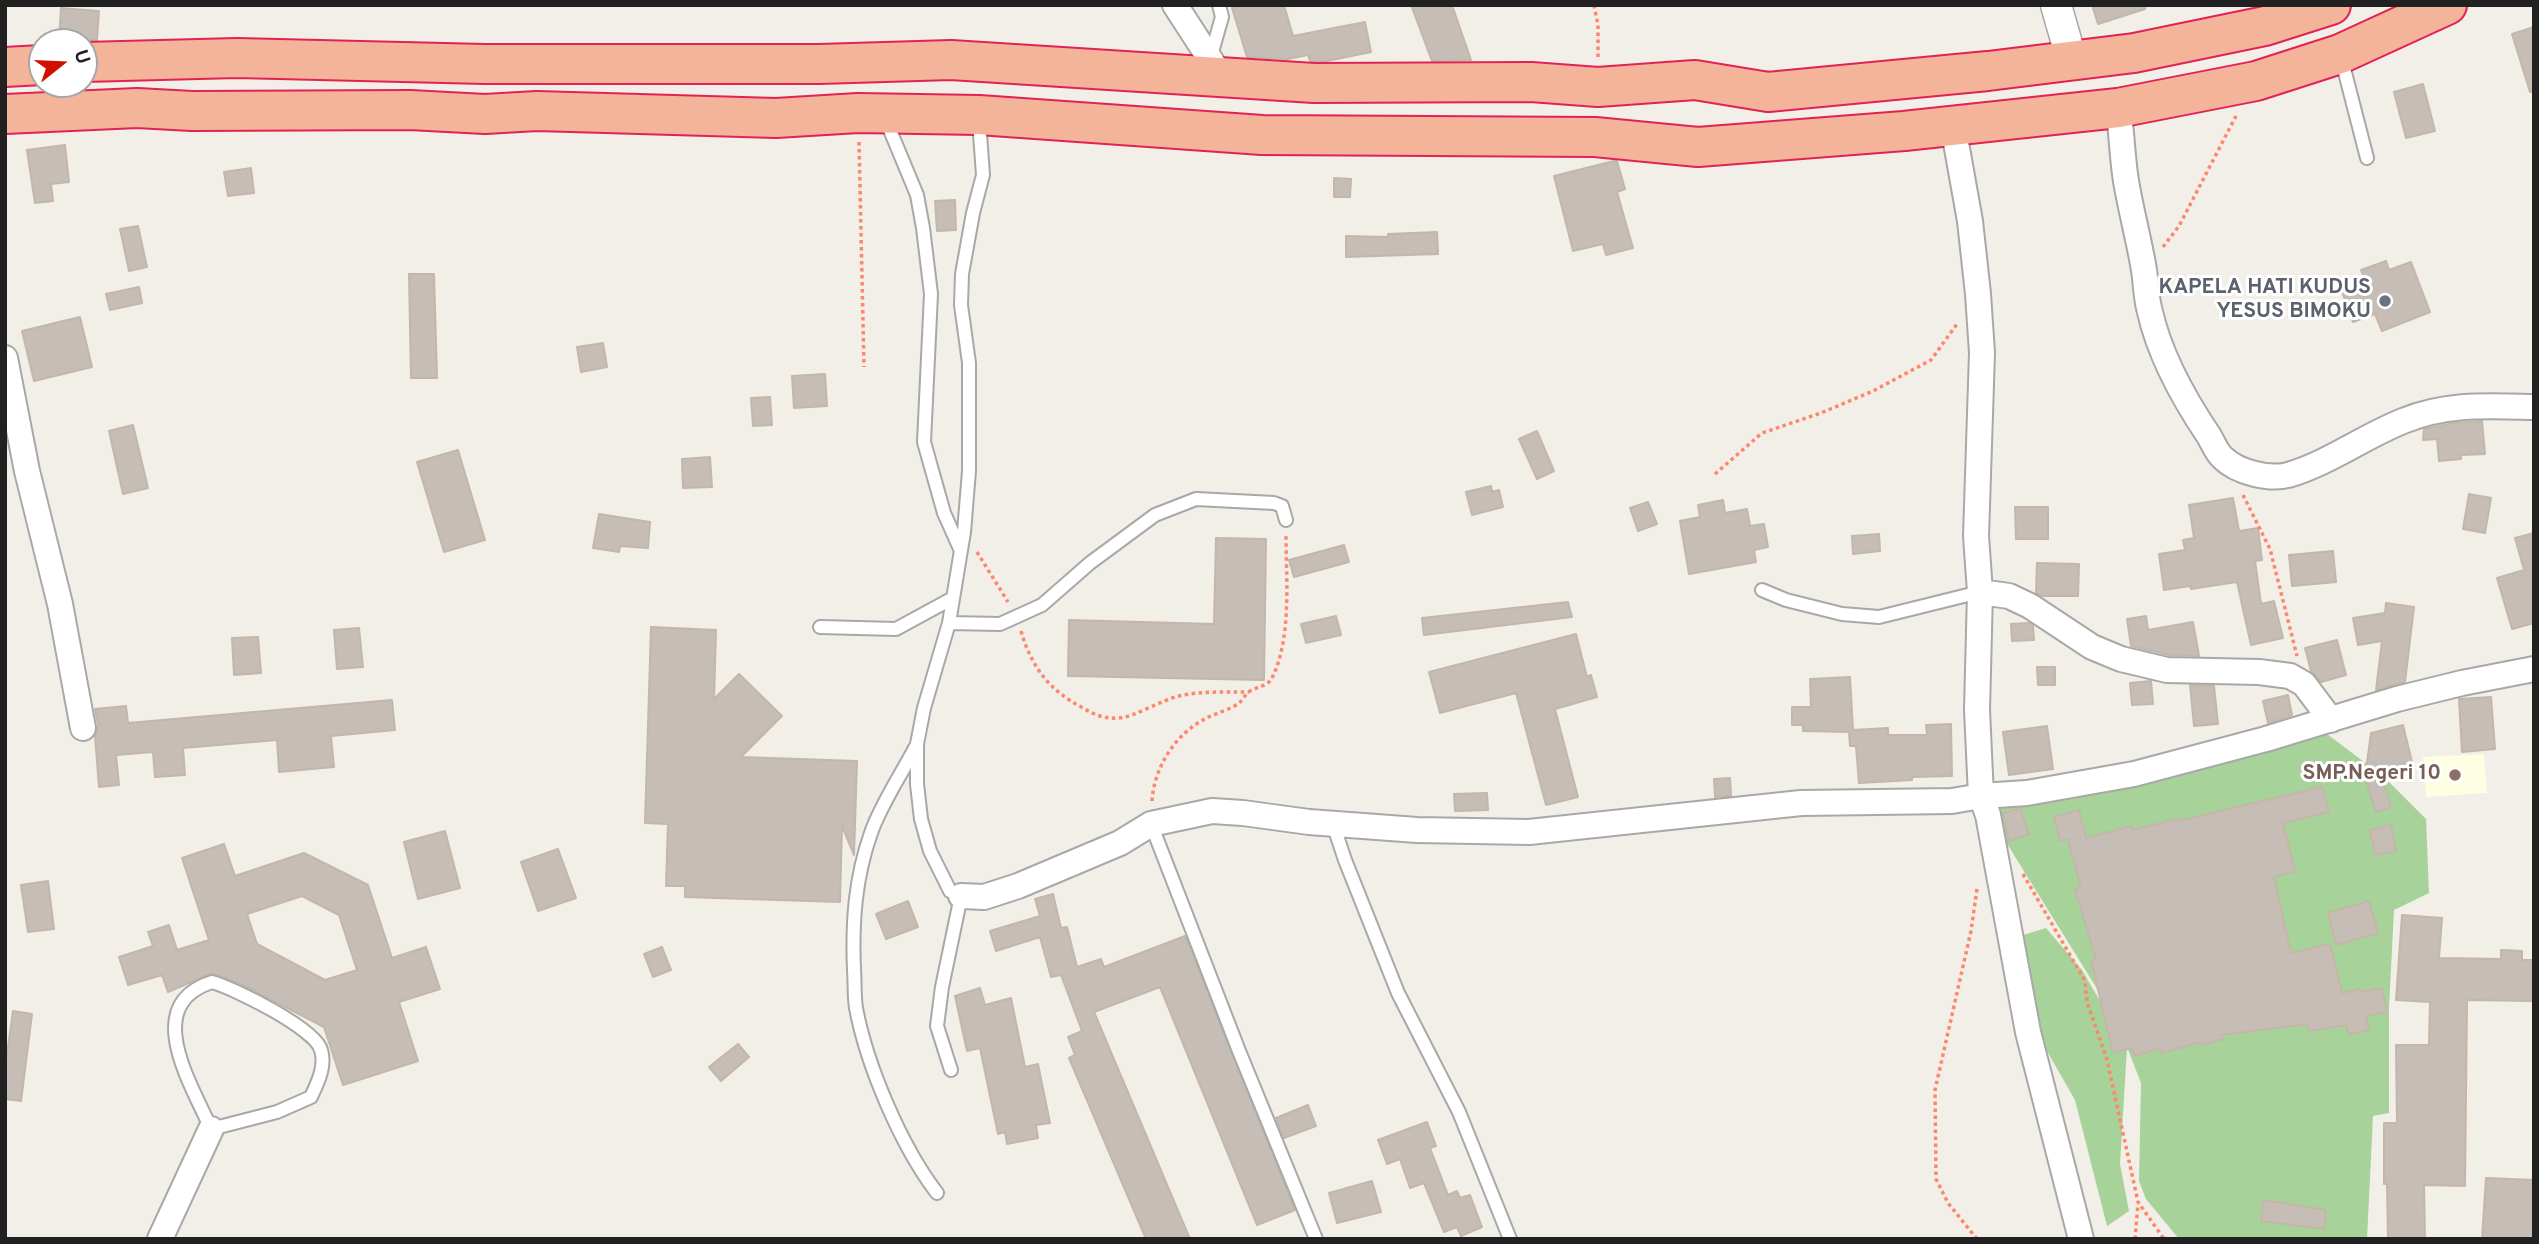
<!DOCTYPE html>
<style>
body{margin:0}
#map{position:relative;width:2539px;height:1244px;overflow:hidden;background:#f1efe7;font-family:Overpass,sans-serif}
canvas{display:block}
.frame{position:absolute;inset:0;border:7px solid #212121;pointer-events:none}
.north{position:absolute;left:28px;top:28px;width:70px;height:70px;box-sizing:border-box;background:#fff;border:2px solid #a6a6a6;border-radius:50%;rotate:72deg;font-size:19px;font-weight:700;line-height:28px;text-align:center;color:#212121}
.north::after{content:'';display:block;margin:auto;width:24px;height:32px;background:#d10f00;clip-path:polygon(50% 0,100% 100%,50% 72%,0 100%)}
</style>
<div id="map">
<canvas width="2539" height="1244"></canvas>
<div class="frame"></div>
<div class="north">U</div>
</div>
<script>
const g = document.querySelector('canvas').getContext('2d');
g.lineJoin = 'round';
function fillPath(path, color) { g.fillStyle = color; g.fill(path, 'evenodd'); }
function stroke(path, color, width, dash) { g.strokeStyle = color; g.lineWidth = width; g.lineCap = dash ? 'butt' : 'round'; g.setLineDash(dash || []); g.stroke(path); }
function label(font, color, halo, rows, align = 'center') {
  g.font = font + ' Overpass,sans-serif'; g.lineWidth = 6; g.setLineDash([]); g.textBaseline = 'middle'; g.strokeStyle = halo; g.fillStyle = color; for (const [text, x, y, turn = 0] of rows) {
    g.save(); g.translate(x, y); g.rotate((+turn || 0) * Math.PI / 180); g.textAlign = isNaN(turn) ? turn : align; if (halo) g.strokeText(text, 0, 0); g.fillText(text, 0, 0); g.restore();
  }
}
const education = new Path2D(`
 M2484 754 2487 793 2426 797 2423 757Z`);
const forest = new Path2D(`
 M2327 734 2384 777 2426 819 2429 893 2394 910 2389 1008V1113L2373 1116 2367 1239H2179L2146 1199 2139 1181 2141 1083 2127 1047 2120 1164 2129 1211 2107 1226 2075 1100 2047 1051 2017 937 2046 928 2082 970 2124 1042 2117 1021 1991 818 1988 800 2212 761Z`);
const building = new Path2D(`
 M1241 5H1284L1293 36 1365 22 1371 52 1327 61H1310L1308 55 1288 59 1247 57 1232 8Z
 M1411 5H1452L1471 60 1432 61Z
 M2092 5H2145V9L2098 24Z
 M61 8 99 11 97 40 59 41Z
 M2534 27V91L2530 92 2512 34Z
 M2423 84 2435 131 2406 138 2394 92Z
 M65 145 69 182 51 184 53 201 35 203 27 150Z
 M1614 161H1617L1625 189 1617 192 1633 248 1606 255 1603 244 1573 251 1554 176Z
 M251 168 254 193 228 196 224 172Z
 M1334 178 1351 179 1350 197H1334Z
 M955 200 956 230 937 231 935 201Z
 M138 226 147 267 129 271 120 229Z
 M1437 232 1438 254 1346 257V236L1388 237V234Z
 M2386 261 2389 270 2411 262 2430 312 2382 331 2375 314 2353 322 2341 289 2365 280 2361 270Z
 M409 274H434L437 378H411Z
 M139 287 142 303 110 310 106 294Z
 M80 317 92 367 34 381 22 331Z
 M603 343 607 367 581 372 577 347Z
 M825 374 827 406 794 408 792 376Z
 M770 397 772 425 753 426 751 398Z
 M2482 421 2485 454 2461 455V459L2439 461 2437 439 2423 440 2424 429 2454 423Z
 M133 425 148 488 123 494 109 431Z
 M1537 431 1554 471 1537 479 1519 439Z
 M458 450 485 540 444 552 417 462Z
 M710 457 712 487 683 488 682 459Z
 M1491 486 1492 492 1499 490 1503 507 1472 515 1466 492Z
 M2469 494 2491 498 2485 533 2463 529Z
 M2233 498 2239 531 2258 528 2262 560 2255 561 2261 604 2274 601 2283 638 2251 645 2237 582 2191 589 2190 586 2164 590 2159 554 2185 550 2183 540 2194 538 2189 505Z
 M1723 500 1725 513 1747 509 1750 526 1764 524 1768 547 1754 550 1756 562 1689 574 1680 521 1700 517 1698 505Z
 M1648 502 1657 524 1638 531 1630 508Z
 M2015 507H2048V539H2016Z
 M599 514 650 522 648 548 620 546 619 552 593 548Z
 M2534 533V623L2512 629 2497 578 2524 570 2515 538Z
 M1879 534 1880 551 1853 554 1852 536Z
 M1216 538 1266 539 1264 680 1068 676 1069 620 1214 624Z
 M1344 545 1349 562 1294 577 1289 560Z
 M2333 551 2336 582 2292 586 2289 555Z
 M2037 563 2079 564 2078 596H2041L2036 593Z
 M1568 602 1572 617 1424 635 1422 618Z
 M2386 603 2414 607 2405 682 2376 690 2382 641 2358 645 2353 618 2385 613Z
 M1336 616 1341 635 1306 643 1301 624Z
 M2146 616 2148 630 2193 622 2199 656 2169 655 2131 646 2127 619Z
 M2029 623 2033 626 2034 640 2012 641 2011 624Z
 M651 627 716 630 714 699 739 674 782 716 741 757 857 761 854 855 842 826 840 902 685 897V886H666L668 824 645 823Z
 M359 628 363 667 337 669 334 630Z
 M1576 634 1587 677 1591 675 1597 697 1555 709 1578 797 1546 805 1516 693 1440 713 1429 672Z
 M258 637 261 673 234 675 232 638Z
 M2337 640 2346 675 2321 682 2311 671 2305 648Z
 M2037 667H2055V685H2038Z
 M1850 677 1853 730 1888 728V735H1927L1926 725 1951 724 1952 776 1912 777V780L1859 783 1856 746H1850L1849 732 1803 731V725H1792V707H1811L1810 679Z
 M2151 681 2153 704 2132 705 2130 683Z
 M2190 685 2214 686 2218 724 2194 726Z
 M2288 695 2292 715 2268 723 2263 701Z
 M2491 697 2495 749 2462 752 2459 699Z
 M392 700 395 730 331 736 334 767 279 772 277 740 183 748 185 775 155 777 153 752 116 755 119 785 99 787 95 736 98 725 95 709 126 706 128 723Z
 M2403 725 2413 766 2365 777 2371 733Z
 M2047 726 2053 769 2009 775 2003 732Z
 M2381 776 2391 807 2376 812 2366 781Z
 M1730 778 1731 796 1715 797 1714 779Z
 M2322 787 2329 812 2283 823 2295 871 2274 877 2291 953 2330 944 2342 993 2361 989 2362 992 2382 988 2387 1012 2366 1016 2369 1030 2348 1034 2346 1025 2309 1031 2308 1024 2222 1035 2223 1039 2202 1045 2201 1042 2161 1053 2160 1048 2134 1056 2132 1048 2113 1053 2091 960 2096 959 2075 889 2081 888 2068 839 2060 841 2054 817 2079 810 2086 838 2132 826 2133 830 2178 819V821Z
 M1487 793 1488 810 1455 811 1454 794Z
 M2020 808 2029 834 2009 841 2003 814Z
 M2391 825 2396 851 2375 855 2370 830Z
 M445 831 460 888 418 899 404 842Z
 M224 844 235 876 304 853 368 885 392 958 426 947 440 989 399 1002 418 1061 343 1085 324 1027 241 984 212 973 168 992 162 975 128 985 119 957 153 946 148 932 169 925 177 950 209 940 182 858ZM302 896 339 915 357 970 325 980 257 944 247 914Z
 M558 849 576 898 538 911 521 862Z
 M48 881 54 929 28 932 21 885Z
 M1053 894 1061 928 1067 927 1077 967 1101 959 1104 967 1185 936 1295 1210 1257 1225 1160 987 1094 1012 1190 1239H1146L1069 1058 1075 1055 1068 1037 1082 1031 1061 975 1051 977 1040 937 996 951 990 931 1040 916 1035 899Z
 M908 901 918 927 886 939 876 914Z
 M2369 901 2378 933 2336 945 2328 913Z
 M2402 915 2442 918 2439 958 2501 959V950L2522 951V960H2534V1001L2467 1000 2465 1186 2424 1185 2425 1239H2388L2387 1184H2384V1123H2397L2396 1045H2429L2430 1002 2396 1000Z
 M662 947 671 970 653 977 644 954Z
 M980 988 985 1005 1011 998 1025 1067 1038 1064 1050 1123 1036 1125 1038 1138 1007 1144 1005 1132 998 1134 980 1048 967 1051 955 996Z
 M13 1011 32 1014 21 1101 5 1099V1069Z
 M738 1044 749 1057 721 1081 709 1067Z
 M1308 1105 1316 1126 1284 1138 1276 1118Z
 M1427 1122 1436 1146 1430 1148 1448 1195 1457 1191 1460 1198 1470 1195 1482 1227 1461 1236 1457 1227 1444 1232 1424 1183 1410 1188 1400 1159 1387 1164 1378 1140Z
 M2486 1178 2534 1180V1239H2482Z
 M1372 1181 1381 1212 1337 1223 1329 1193Z
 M2264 1200 2326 1210 2324 1229 2261 1221Z`);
const path = new Path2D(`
 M1594 5 1598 25V57
 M859 142 864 367
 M2163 247 2179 226 2236 116
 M1715 474 1762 433 1821 413 1873 391 1931 360 1957 324
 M2243 495 2270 549 2297 656
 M977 552 1008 602
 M1021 631C1032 668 1049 690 1083 708 1095 715 1104 719 1118 718 1133 718 1161 700 1179 696 1201 691 1226 692 1249 692
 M1152 801C1154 768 1175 734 1205 719 1215 713 1230 710 1239 703 1243 700 1245 694 1250 691 1258 686 1267 687 1272 678 1292 638 1286 578 1286 535
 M2023 874 2085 981 2087 1002 2107 1060 2138 1202 2164 1239
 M1977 889 1971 931 1935 1090 1936 1179 1948 1203 1977 1239
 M2135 1239 2138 1204`);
const service = new Path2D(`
 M2341 57 2367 158
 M1210 59 1222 17 1219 5
 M885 118 917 195 923 228 931 294 924 442 944 513 961 551
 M1762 590 1786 600 1842 614 1879 617 1980 592
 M949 623 1000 624 1042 605 1090 563 1155 515 1196 499 1274 503 1282 506 1286 520
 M820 627 896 629 953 598
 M915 748C901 775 881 804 871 833 855 878 852 923 854 970 855 983 854 996 856 1008 867 1066 901 1146 937 1193
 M1151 824 1239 1051 1316 1239
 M1333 824 1345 860 1398 993 1459 1112 1510 1239
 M212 982C234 988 316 1029 321 1050 326 1066 318 1082 311 1097L277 1112 211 1129C192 1085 140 1005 212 982Z
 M951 1070 937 1026 942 987 961 896 950 891 930 851 921 819 917 784V744L924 708 949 623 964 532 969 471V363L961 305 962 274 973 213 983 175 979 120`);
const minor = new Path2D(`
 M1175 5 1221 76
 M2118 108C2122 132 2122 157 2126 181 2131 211 2139 240 2144 270 2146 284 2146 298 2150 312 2160 356 2184 399 2209 436 2213 443 2217 453 2223 458 2237 472 2269 480 2288 475 2329 463 2363 437 2403 421 2447 403 2488 406 2534 407
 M1953 126 1970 221 1978 294 1982 353 1976 536 1980 592 1977 710 1981 796 1988 815 2028 1032 2081 1239
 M5 358 27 471 60 604 83 728
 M1980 592 2009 596 2030 606 2092 647 2121 659 2167 670 2259 672 2290 676 2304 684 2331 720
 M961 896 984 897 1018 886 1120 843 1151 824 1212 811 1243 813 1309 822 1417 830 1529 832 1801 803 1952 801 1981 796 2027 793 2134 774 2266 739 2397 699 2462 683 2534 669
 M160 1239 211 1129`);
const tertiary = new Path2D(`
 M2056 5 2072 61`);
const trunk = new Path2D(`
 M84 62 237 58 485 64H819L951 60 1314 83 1531 82 1598 87 1695 80 1768 92 1988 71 2134 53 2265 26 2331 5
 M5 67 42 65
 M5 114 137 108 192 111 410 110 485 114 537 111 776 118 858 113 979 115 1262 135 1595 137 1698 147 1904 131 2118 108 2256 81 2340 54 2447 5`);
const markers = [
 [2385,301,7,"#6b7280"],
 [2455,775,7,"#8d6e63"]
];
const worshipNames = [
 ["KAPELA HATI KUDUS",2371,289],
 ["YESUS BIMOKU",2371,313]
];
const educationNames = [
 ["SMP.Negeri 10",2441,775]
];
fillPath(education, '#fdffe2');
fillPath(forest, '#a7d29a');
fillPath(building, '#c6beb6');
stroke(building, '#c4b6a8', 2);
stroke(service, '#a8a8a8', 16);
stroke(minor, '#a8a8a8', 28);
stroke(tertiary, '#a8a8a8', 33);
stroke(trunk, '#e22255', 42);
stroke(path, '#ff856b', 3.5, [3.5, 3.5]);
stroke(service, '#fff', 12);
stroke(minor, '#fff', 24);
stroke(tertiary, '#fff', 30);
stroke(trunk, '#f4b49a', 38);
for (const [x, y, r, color] of markers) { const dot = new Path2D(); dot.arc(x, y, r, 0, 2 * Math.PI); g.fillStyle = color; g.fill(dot); stroke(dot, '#fff', 2.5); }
label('bold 21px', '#5b616d', '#fff', worshipNames, 'right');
label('bold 21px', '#785e54', '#fff', educationNames, 'right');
</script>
